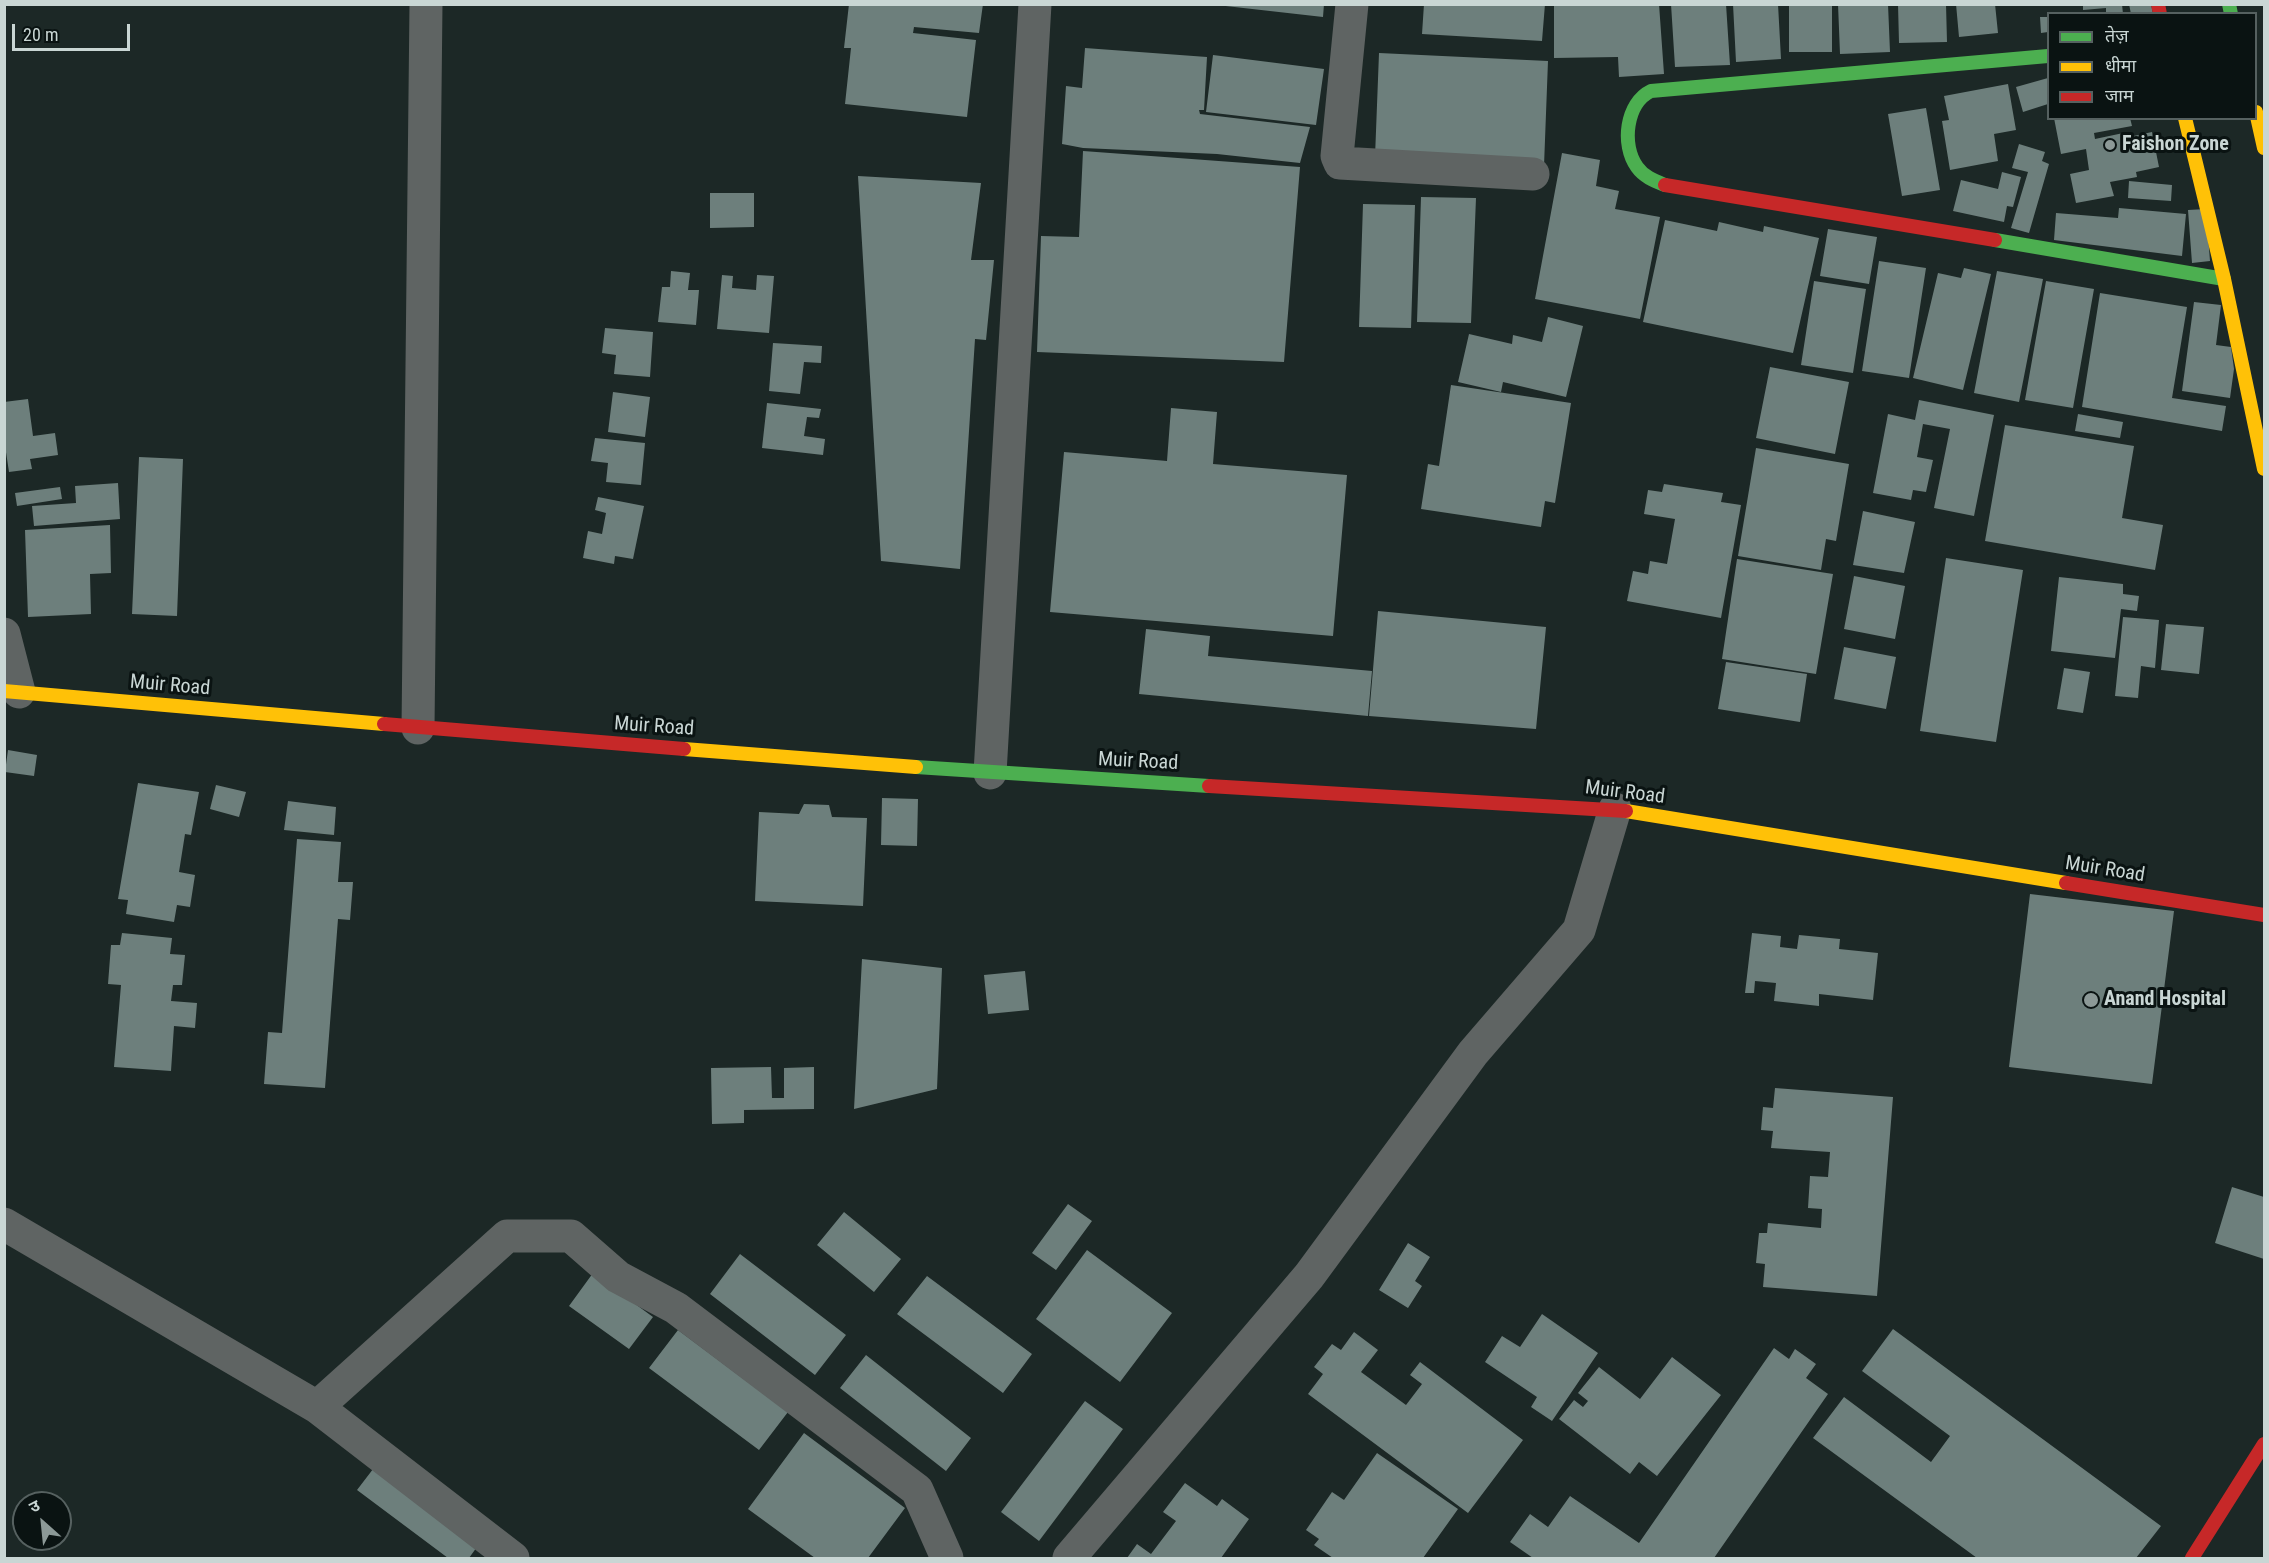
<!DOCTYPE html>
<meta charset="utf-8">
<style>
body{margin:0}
#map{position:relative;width:2269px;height:1563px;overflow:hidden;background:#1c2826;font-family:"Roboto Condensed","Noto Sans Devanagari",sans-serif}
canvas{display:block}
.frame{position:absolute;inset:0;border:6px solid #c9d6d4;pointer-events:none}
.legend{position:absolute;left:2047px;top:12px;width:210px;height:108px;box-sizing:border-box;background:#0a1312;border:2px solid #566160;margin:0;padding:8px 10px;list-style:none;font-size:18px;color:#c9d6d4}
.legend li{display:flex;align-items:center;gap:12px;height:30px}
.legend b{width:30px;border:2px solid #566160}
.north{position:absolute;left:12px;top:1491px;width:60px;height:60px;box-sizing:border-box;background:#0a1312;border:2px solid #566160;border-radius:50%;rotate:333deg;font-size:16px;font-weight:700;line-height:24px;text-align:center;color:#c9d6d4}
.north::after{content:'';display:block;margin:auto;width:21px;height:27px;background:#8c9997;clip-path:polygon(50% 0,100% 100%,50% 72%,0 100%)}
.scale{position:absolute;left:12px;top:24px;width:118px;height:27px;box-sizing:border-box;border:3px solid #c9d6d4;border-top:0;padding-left:8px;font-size:18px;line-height:21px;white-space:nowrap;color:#c9d6d4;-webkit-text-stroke:4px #0a1312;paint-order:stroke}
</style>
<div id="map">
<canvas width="2269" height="1563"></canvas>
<div class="frame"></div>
<ul class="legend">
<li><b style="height:8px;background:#4caf50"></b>तेज़</li>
<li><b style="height:8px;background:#ffc107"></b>धीमा</li>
<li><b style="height:8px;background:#c62828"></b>जाम</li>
</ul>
<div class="north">उ</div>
<div class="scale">20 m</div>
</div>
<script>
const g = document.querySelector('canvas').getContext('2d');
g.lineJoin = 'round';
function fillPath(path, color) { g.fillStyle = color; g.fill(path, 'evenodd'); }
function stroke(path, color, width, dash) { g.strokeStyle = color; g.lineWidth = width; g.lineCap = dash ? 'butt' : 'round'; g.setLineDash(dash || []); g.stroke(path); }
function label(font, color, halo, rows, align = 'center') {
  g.font = font + ' "Roboto Condensed",sans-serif'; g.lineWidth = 6; g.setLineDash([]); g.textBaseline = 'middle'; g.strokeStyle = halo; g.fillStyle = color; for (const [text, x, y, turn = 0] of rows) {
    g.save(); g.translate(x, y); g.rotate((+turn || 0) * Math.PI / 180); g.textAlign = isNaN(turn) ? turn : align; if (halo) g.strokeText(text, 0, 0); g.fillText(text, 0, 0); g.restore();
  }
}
const building = new Path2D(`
 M849 4H983L979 33 914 27 913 33 976 40 967 117 845 104 851 48H844Z
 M1208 4H1324L1323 17Z
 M1424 4H1545L1542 41 1422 34Z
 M1554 4H1659L1664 74 1619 77 1618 57 1554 58Z
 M1671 4H1726L1730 65 1675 67Z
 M1733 4H1778L1781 59 1736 62Z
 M1789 4H1832V52H1789Z
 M1838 4H1888L1890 52 1840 54Z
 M1898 4H1946L1947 42 1899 43Z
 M1956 4H1995L1998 33 1959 37Z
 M2083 4H2122L2123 14H2106V8L2083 10Z
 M2129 4H2151L2153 14H2131Z
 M2040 17H2048V32L2041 33Z
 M1085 48 1207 57 1204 110H1199L1200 114 1310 127 1300 163 1217 154 1083 148 1062 144 1066 86 1082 88Z
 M1379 53 1548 61 1544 166 1375 157Z
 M1213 55 1324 69 1316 125 1206 112Z
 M2048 78V104L2023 112 2016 87Z
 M2008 84 2016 130 1994 134 1998 161 1950 170 1942 121 1949 120 1944 96Z
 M1926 108 1940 190 1902 196 1888 114Z
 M2054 118H2130L2132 126 2094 133 2095 139 2128 132 2129 137 2152 132 2159 167 2136 172 2137 177 2110 182 2114 196 2076 203 2070 174 2089 170 2086 149 2061 154Z
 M2019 144 2045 152 2042 161 2049 164 2029 233 2011 228 2028 172 2012 168Z
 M1083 151 1300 167 1284 362 1037 352 1041 236 1079 237Z
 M1562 153 1600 160 1596 186 1619 191 1615 209 1660 217 1640 319 1535 299Z
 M2002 172 2021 177 2013 207 2007 206 2004 222 1953 211 1961 180 1998 189Z
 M858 176 981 183 971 260H994L986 340 975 339 960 569 881 561Z
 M2129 181 2172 185 2171 201 2128 198Z
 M710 193H754V227L710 228Z
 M1421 197 1476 198 1471 323 1417 322Z
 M1363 204 1415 205 1411 328 1359 327Z
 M2119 208 2186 214 2182 256 2054 240 2056 213 2118 218Z
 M2206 209 2210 261 2192 263 2188 210Z
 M1665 220 1717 231 1719 222 1763 232 1764 226 1819 238 1793 353 1643 322Z
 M1828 229 1877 237 1869 284 1820 276Z
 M1879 261 1926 268 1909 378 1862 371Z
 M1964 268 1991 274 1963 390 1913 378 1938 273 1961 278Z
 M671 271 690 273 688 290H699L696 325 658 322 662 287H670Z
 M1997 271 2043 279 2019 402 1974 393Z
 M722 275 733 276 732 288 756 290 757 275 774 276 769 333 717 329Z
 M1814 281 1866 289 1853 373 1801 365Z
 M2046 281 2094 289 2073 408 2025 400Z
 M2100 293 2187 307 2172 398 2226 406 2222 431 2082 407Z
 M2194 302 2221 305 2216 345 2231 347 2234 369 2230 398 2182 391Z
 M1548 317 1583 326 1566 397 1503 382 1501 392 1458 382 1469 334 1512 344 1513 335 1542 342Z
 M605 328 653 332 650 377 614 374 616 355 602 353Z
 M773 343 822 346 821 363 804 362 800 394 769 391Z
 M1770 367 1849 382 1835 454 1756 438Z
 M1451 385 1571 403 1555 503 1545 501 1541 527 1421 509 1428 464 1439 466Z
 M613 392 650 397 645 437 608 432Z
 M28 399 33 436 55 433 58 455 30 459 32 469 9 472 4 439V402Z
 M1919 400 1994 415 1974 516 1934 508 1950 429 1923 424 1917 457 1933 460 1926 492 1913 490 1911 500 1873 493 1888 414 1915 420Z
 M767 403 821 409 819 418 807 417 804 436 825 439 823 455 762 448Z
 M1171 408 1217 412 1213 464 1347 475 1333 636 1050 612 1064 452 1167 461Z
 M2078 414 2123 422 2120 438 2075 431Z
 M2005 425 2134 446 2122 518 2163 525 2155 570 1985 541Z
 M595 438 645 443 641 485 606 482 608 463 591 461Z
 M1756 448 1849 464 1836 541 1826 539 1821 570 1738 556Z
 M139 457 183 459 177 616 132 614Z
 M118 483 120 519 34 526 32 506 76 503 75 486Z
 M1664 484 1723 493 1721 502 1741 505 1721 618 1627 601 1633 571 1648 574 1650 561 1667 564 1675 519 1644 514 1648 490 1662 492Z
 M60 487 62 499 17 506 15 493Z
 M598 497 644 506 633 559 615 556 614 564 583 558 588 531 602 534 606 513 595 510Z
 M1863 511 1915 522 1904 573 1853 565Z
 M110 525 111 573 90 574 91 614 28 617 25 530Z
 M1946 558 2023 570 1996 742 1920 731Z
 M1737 559 1833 574 1816 674 1722 659Z
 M1854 576 1905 586 1895 639 1844 629Z
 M2059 577 2123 584V594L2139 596 2137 611 2121 609 2115 658 2051 651Z
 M1378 611 1546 627 1536 729 1369 716Z
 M2123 617 2159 620 2155 668 2141 666 2138 698 2115 696Z
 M2166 624 2204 627 2199 674 2161 670Z
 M1146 629 1210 636 1208 656 1372 671 1368 716 1139 694Z
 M1844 647 1896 657 1886 709 1834 699Z
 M1726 662 1807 674 1800 722 1718 709Z
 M2064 668 2090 672 2083 713 2057 709Z
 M8 750 37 755 34 776 5 772Z
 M138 783 199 792 191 835 185 834 179 872 195 875 190 907 177 905 174 922 126 914 128 900 118 899Z
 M216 785 246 792 239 817 210 809Z
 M882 798 918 799 917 846 881 845Z
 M288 801 336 807 334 835 284 830Z
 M804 804 829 805 832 817 867 818 863 906 755 901 759 812 799 814Z
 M297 839 341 842 338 882H353L350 920 338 919 325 1088 264 1084 268 1032 282 1033Z
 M2030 894 2174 911 2152 1084 2009 1067Z
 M122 933 172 938 170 954 185 955 182 985H173L171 1001 197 1003 195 1028 174 1026 171 1071 114 1067 121 985 108 984 111 945H120Z
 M1752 933 1781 936 1780 947 1797 949 1799 935 1840 939 1839 949 1878 953 1873 1000 1819 994V1006L1774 1001 1776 983 1755 981 1754 993H1745Z
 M862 959 942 968 937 1089 854 1109Z
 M1025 971 1029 1010 988 1014 984 975Z
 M771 1067 772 1098H784V1068L814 1067V1109L744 1110V1123L712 1124 711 1068Z
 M1775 1088 1893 1097 1877 1296 1763 1287 1765 1264 1756 1263 1759 1233H1767L1768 1223 1821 1228 1822 1209 1808 1208 1810 1176 1828 1177 1830 1152 1771 1148 1773 1131 1761 1130 1763 1107 1773 1108Z
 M2232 1187 2264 1197V1259L2215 1243Z
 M1068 1204 1092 1221 1056 1270 1032 1253Z
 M844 1212 901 1259 874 1292 817 1245Z
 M1408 1243 1430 1257 1415 1281 1422 1286 1408 1308 1379 1290Z
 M1087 1250 1172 1313 1120 1382 1036 1319Z
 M740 1254 846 1335 815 1375 710 1294Z
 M593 1273 653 1317 629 1349 569 1306Z
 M927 1276 1032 1354 1003 1393 897 1314Z
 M1542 1314 1598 1353 1552 1421 1531 1407 1537 1397 1485 1362 1502 1336 1520 1347Z
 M1893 1329 2161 1526 2136 1558H1977L1813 1438 1844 1397 1931 1462 1950 1436 1862 1371Z
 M678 1330 788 1412 759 1450 649 1368Z
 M1354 1332 1378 1350 1361 1372 1406 1405 1422 1384 1410 1375 1420 1362 1523 1440 1468 1513 1308 1394 1323 1374 1314 1367 1332 1344 1341 1350Z
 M1774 1348 1789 1359 1795 1349 1816 1364 1806 1378 1828 1394 1714 1558H1533L1510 1542 1530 1514 1548 1527 1570 1496 1639 1543Z
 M866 1355 971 1438 946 1471 840 1388Z
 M1672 1357 1721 1395 1657 1476 1639 1462 1630 1474 1559 1419 1574 1400 1583 1407 1588 1401 1578 1393 1599 1367 1640 1399Z
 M1085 1401 1123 1429 1039 1541 1001 1512Z
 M804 1433 905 1508 868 1558H815L748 1509Z
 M1377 1453 1458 1509 1423 1558H1333L1314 1545 1319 1539 1306 1530 1332 1492 1344 1500Z
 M383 1456 487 1533 469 1558H448L357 1490Z
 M1185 1483 1217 1506 1222 1499 1249 1519 1221 1558H1127L1137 1544 1151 1554 1176 1521 1163 1512Z`);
const street = new Path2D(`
 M1352 4 1337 156 1340 163 1533 174
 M4 634 19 692
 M418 728 426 4
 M990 773 1035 4
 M4 1224 317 1407 513 1558
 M317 1407 507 1236H571L618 1277 676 1308 917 1490 947 1558
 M1069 1558 1309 1276 1473 1053 1579 930 1615 809`);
const fast = new Path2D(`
 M2229 4 2231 14
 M1665 185C1655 181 1644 177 1637 167 1621 145 1626 103 1651 91L2048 56
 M1995 240 2224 279
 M916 767 1209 786`);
const slow = new Path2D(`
 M2256 112 2264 148
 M2185 118 2224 279 2264 469
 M4 691 384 724
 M684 749 916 767
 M1626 811 2066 883`);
const jam = new Path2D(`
 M2158 4 2160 14
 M1665 185 1995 240
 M384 724 684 749
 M1209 786 1626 811
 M2066 883 2264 915
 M2192 1558 2264 1444`);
const markers = [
 [2110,145,6,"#8c9997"],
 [2091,1000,8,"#8c9997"]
];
const poiNames = [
 ["Faishon Zone",2122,145],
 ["Anand Hospital",2104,1000]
];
const streetNames = [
 ["Muir Road",170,686,5],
 ["Muir Road",654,727,4],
 ["Muir Road",1138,762,3],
 ["Muir Road",1625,793,7],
 ["Muir Road",2105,870,9]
];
fillPath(building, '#6d7f7c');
stroke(street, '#5f6463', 33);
stroke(fast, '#4caf50', 14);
stroke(slow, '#ffc107', 14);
stroke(jam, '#c62828', 14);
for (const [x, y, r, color] of markers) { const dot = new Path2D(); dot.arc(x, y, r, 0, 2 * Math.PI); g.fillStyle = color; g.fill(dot); stroke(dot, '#0a1312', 2); }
label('bold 20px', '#c9d6d4', '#0a1312', poiNames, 'left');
label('20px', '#c9d6d4', '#0a1312', streetNames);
</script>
